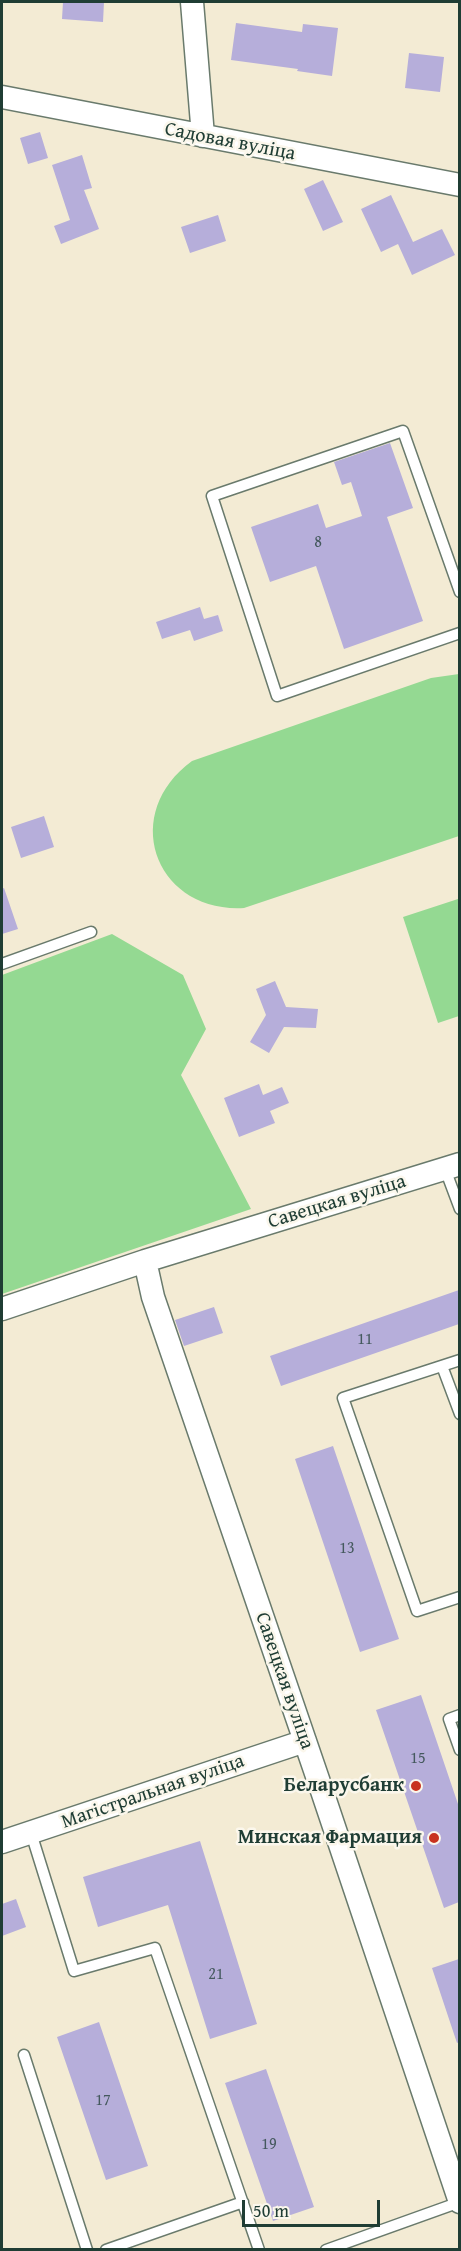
<!DOCTYPE html>
<meta charset="utf-8">
<style>
body{margin:0}
#map{position:relative;width:461px;height:2251px;overflow:hidden;background:#f3ebd4;font-family:"Gentium Book Plus",serif}
canvas{display:block}
.frame{position:absolute;inset:0;border:3px solid #1f3d34;pointer-events:none}
.scale{position:absolute;left:242px;top:2200px;width:138px;height:27px;box-sizing:border-box;border:3px solid #1f3d34;border-top:0;padding-left:8px;font-size:18px;line-height:21px;white-space:nowrap;color:#1f3d34;-webkit-text-stroke:4px #fbf7ec;paint-order:stroke}
</style>
<div id="map">
<canvas width="461" height="2251"></canvas>
<div class="frame"></div>
<div class="scale">50 m</div>
</div>
<script>
const g = document.querySelector('canvas').getContext('2d');
g.lineJoin = 'round';
function fillPath(path, color) { g.fillStyle = color; g.fill(path, 'evenodd'); }
function stroke(path, color, width, dash) { g.strokeStyle = color; g.lineWidth = width; g.lineCap = dash ? 'butt' : 'round'; g.setLineDash(dash || []); g.stroke(path); }
function label(font, color, halo, rows, align = 'center') {
  g.font = font + ' "Gentium Book Plus",serif'; g.lineWidth = 5; g.setLineDash([]); g.textBaseline = 'middle'; g.strokeStyle = halo; g.fillStyle = color; for (const [text, x, y, turn = 0] of rows) {
    g.save(); g.translate(x, y); g.rotate((+turn || 0) * Math.PI / 180); g.textAlign = isNaN(turn) ? turn : align; if (halo) g.strokeText(text, 0, 0); g.fillText(text, 0, 0); g.restore();
  }
}
const green = new Path2D(`
 M459 674V836L244 908C155 913 119 814 192 761L431 678Z
 M458 899 459 1016 438 1023 403 917Z
 M112 934 183 975 206 1029 181 1075 251 1209 2 1294V975Z`);
const building = new Path2D(`
 M63 2H104L103 22 62 19Z
 M236 23 302 32 303 24 338 28 332 76 297 71 298 69 231 60Z
 M409 53 444 57 440 92 405 88Z
 M40 132 48 158 28 164 20 138Z
 M82 155 92 188 84 190 99 229 61 244 54 226 70 220 52 165Z
 M323 180 343 222 323 231 304 189Z
 M391 195 413 242 442 229 455 255 412 275 398 244 381 252 361 209Z
 M218 215 226 241 190 253 181 227Z
 M390 443 413 508 387 517 423 621 344 649 316 566 270 582 251 527 318 504 326 528 362 516 351 482 342 485 334 462Z
 M200 607 204 619 218 615 223 631 194 641 190 630 162 639 156 622Z
 M44 816 54 847 21 858 11 827Z
 M4 888 18 929 2 934V889Z
 M275 981 286 1007 318 1009 316 1028 284 1027 269 1053 250 1042 266 1015 256 989Z
 M259 1084 263 1095 282 1087 289 1103 270 1111 275 1123 239 1137 224 1098Z
 M459 1290V1324L281 1386 270 1356Z
 M214 1307 223 1333 184 1346 175 1320Z
 M333 1446 399 1639 360 1652 295 1459Z
 M421 1695 459 1807V1902L444 1908 376 1710Z
 M200 1841 257 2024 210 2039 168 1905 98 1927 83 1877Z
 M16 1899 26 1927 2 1936V1904Z
 M459 1959V2042L457 2043 432 1968Z
 M99 2022 148 2166 106 2180 57 2037Z
 M266 2069 314 2207 273 2221 225 2083Z`);
const lane = new Path2D(`
 M460 592 403 431 212 496 277 696 460 633
 M2 964 91 932
 M445 1169 460 1209
 M460 1360 343 1398 417 1611 460 1597
 M442 1366 460 1414
 M460 1715 449 1719 460 1750
 M31 1833 74 1971 155 1948 259 2250
 M24 2055 87 2250
 M106 2250 243 2202
 M326 2250 460 2202`);
const street = new Path2D(`
 M192 2 203 136
 M2 97 460 185
 M460 1164 145 1261 153 1297 320 1785 460 2202
 M2 1309 145 1261
 M2 1842 305 1741`);
const markers = [
 [416,1786,6,"#c8321e"],
 [434,1838,6,"#c8321e"]
];
const numberNames = [
 ["8",318,543],
 ["11",365,1340],
 ["13",347,1549],
 ["15",418,1759],
 ["21",216,1975],
 ["17",103,2101],
 ["19",269,2145]
];
const streetNames = [
 ["Садовая вуліца",230,142,11],
 ["Савецкая вуліца",337,1202,-17],
 ["Савецкая вуліца",284,1681,71],
 ["Магістральная вуліца",153,1792,-19]
];
const poiNames = [
 ["Беларусбанк",404,1786],
 ["Минская Фармация",422,1838]
];
fillPath(green, '#94d992');
fillPath(building, '#b6aeda');
stroke(lane, '#697a6c', 13);
stroke(street, '#697a6c', 25);
stroke(lane, '#fff', 10);
stroke(street, '#fff', 22);
for (const [x, y, r, color] of markers) { const dot = new Path2D(); dot.arc(x, y, r, 0, 2 * Math.PI); g.fillStyle = color; g.fill(dot); stroke(dot, '#fbf7ec', 2); }
label('16px', '#45595e', null, numberNames);
label('20px', '#1f3d34', '#fbf7ec', streetNames);
label('bold 20px', '#1f3d34', '#fbf7ec', poiNames, 'right');
</script>
